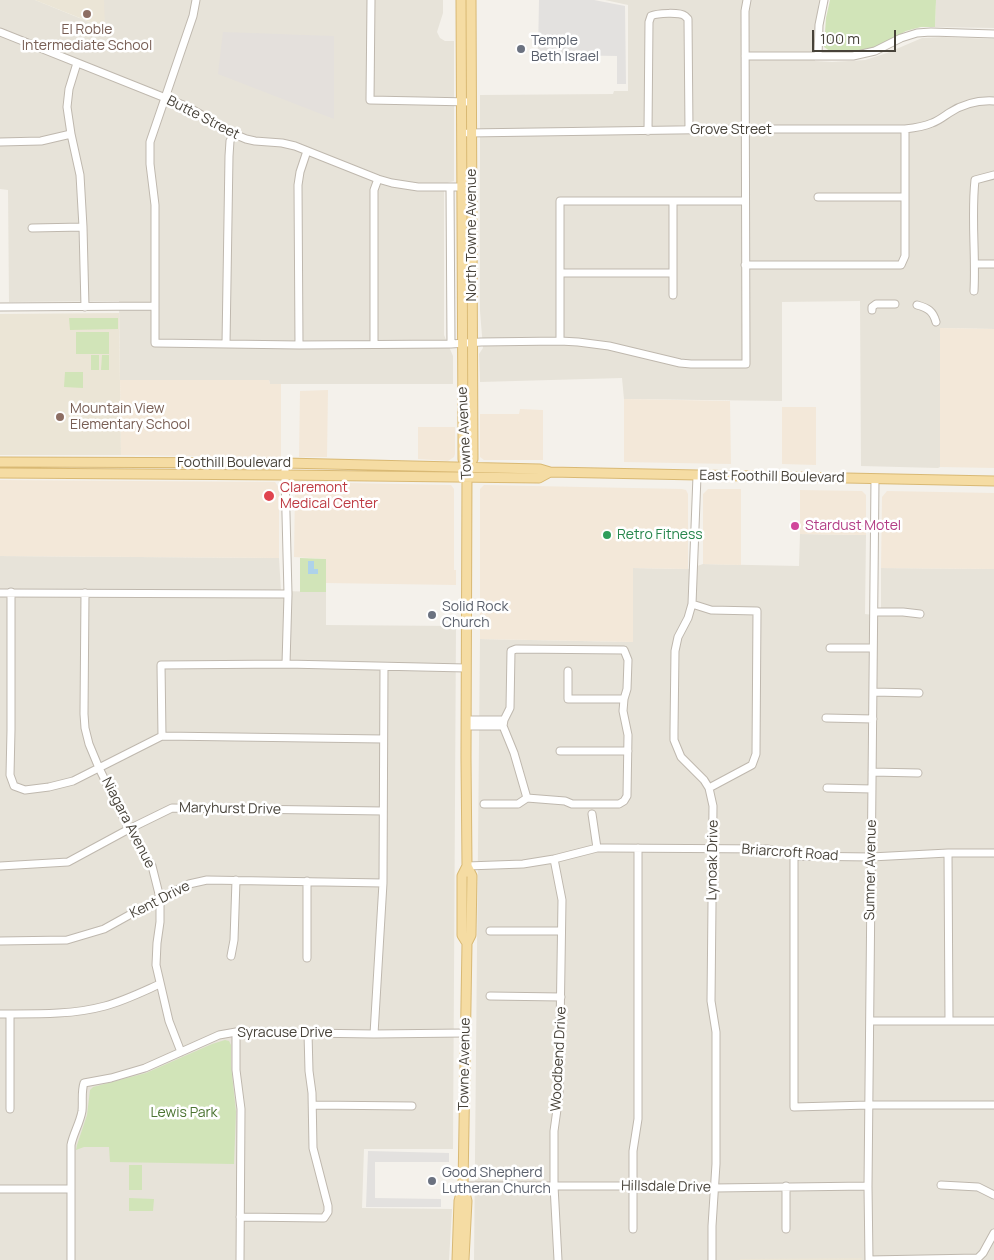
<!DOCTYPE html>
<style>
body{margin:0}
#map{position:relative;width:994px;height:1260px;overflow:hidden;background:#f4f1eb;font-family:Manrope,sans-serif}
canvas{display:block}
.scale{position:absolute;left:812px;top:30px;width:84px;height:22px;box-sizing:border-box;border:2px solid #474239;border-top:0;padding-left:6px;font-size:15px;line-height:18px;white-space:nowrap;color:#474239;-webkit-text-stroke:4px #fff;paint-order:stroke}
</style>
<div id="map">
<canvas width="994" height="1260"></canvas>
<div class="scale">100 m</div>
</div>
<script>
const g = document.querySelector('canvas').getContext('2d');
g.lineJoin = 'round';
function fillPath(path, color) { g.fillStyle = color; g.fill(path, 'evenodd'); }
function stroke(path, color, width, dash) { g.strokeStyle = color; g.lineWidth = width; g.lineCap = dash ? 'butt' : 'round'; g.setLineDash(dash || []); g.stroke(path); }
function label(font, color, halo, rows, align = 'center') {
  g.font = font + ' Manrope,sans-serif'; g.lineWidth = 5; g.setLineDash([]); g.textBaseline = 'middle'; g.strokeStyle = halo; g.fillStyle = color; for (const [text, x, y, turn = 0] of rows) {
    g.save(); g.translate(x, y); g.rotate((+turn || 0) * Math.PI / 180); g.textAlign = isNaN(turn) ? turn : align; if (halo) g.strokeText(text, 0, 0); g.fillText(text, 0, 0); g.restore();
  }
}
const residential = new Path2D(`
 M0 0H35L104 28V0H443V13L437 32 440 38 445 41H454V181L444 184V335L453 356V384H270L269 380H120L119 301 9 302 8 190 0 189Z
 M605 0H819L815 37V61L832 62 865 60 887 53 922 38 942 37 994 39V329L940 328V467L938 468 861 466 860 301 782 302V401L624 399 622 378 480 382 479 354 483 348 480 311V95L613 94 614 91H628V5Z
 M936 0H994V28L935 27Z
 M800 534 866 535 865 614 881 616V568L994 569V1260H474L480 639 632 642 633 568 688 569 703 564 799 566Z
 M0 556 279 558 281 591 326 592V625L456 626 453 1149H364L362 1208 452 1209 449 1260H0Z`);
const commercial = new Path2D(`
 M940 328 994 329V468L940 467Z
 M120 380H269L270 384H281V457L121 455Z
 M328 390 327 457H299L300 391Z
 M624 399 730 401 731 464 624 462Z
 M782 407H816V465L782 464Z
 M520 409 543 410V460H484L480 457V414H519Z
 M418 427H455V454L454 457 448 461 418 459Z
 M0 480 275 482 279 488V558L0 556Z
 M300 482 451 485 454 489V570H456V585L326 583V559L294 557 295 487 297 483Z
 M484 485 682 489 686 490 688 494V569L633 568V642L480 639V489Z
 M708 489H741V565L703 564V494Z
 M800 490 862 491 866 495V535L800 534Z
 M887 491 994 493V569L881 568 882 497Z`);
const industrial = new Path2D(`
 M223 32 334 36V119L218 74Z`);
const education = new Path2D(`
 M35 0H104L105 28Z
 M119 313 121 455H0V314Z
 M862 1258V1260H740V1259Z`);
const green = new Path2D(`
 M830 0H936L935 27H921L906 31 877 47 865 51 852 52 830 51 824 47 826 18Z
 M69 318H118V329L70 330Z
 M76 332H109V354H76Z
 M91 355H99V370H91Z
 M102 355H109V370H101Z
 M65 372H83V388L64 387Z
 M300 558 326 559V592H300Z
 M225 1040 229 1041 231 1045V1065L236 1112 234 1164 110 1162 109 1147H84L76 1150 77 1145 87 1115 90 1090 93 1087 146 1073 212 1044Z
 M129 1165H142V1190H129Z
 M129 1198 154 1199 153 1211H129Z`);
const parking = new Path2D(`
 M539 0H594L625 6 626 84H617V56L559 55V53H538Z
 M368 1151 449 1153V1162H375V1198L441 1199V1207H366Z`);
const water = new Path2D(`
 M308 561H314V569H318V574H308Z`);
const minor = new Path2D(`
 M196 0 193 16 150 142V164L155 205V343L299 345 451 344 481 342 560 341 578 342 609 346 680 363 691 364H746L745 11 747 0
 M371 0 370 100 471 102
 M0 32 188 107 234 134 246 139 255 141 282 143 295 146 378 179 392 183 418 187H466
 M745 56H853L875 51 901 38 917 33 931 32 994 34
 M818 56 819 25 824 0
 M77 63 69 89 67 107 71 134 80 175 83 227 85 307
 M648 131 649 22 651 16C657 13 680 12 685 16 686 17 687 18 688 19L689 130
 M468 133 745 129H905C914 128 923 127 932 123 938 121 943 117 949 113 963 104 978 100 994 101
 M0 142 41 141 71 134
 M450 187 451 344
 M818 197H905
 M673 201V295
 M32 228 83 227
 M975 264H994
 M745 265H901L905 256V129
 M560 273H673
 M974 291C976 254 971 217 975 180L994 175
 M917 305C928 308 933 311 936 322
 M0 307 155 306
 M872 310V307L876 304H895
 M560 341V201H745
 M226 344 229 156 230 141 234 134
 M374 344V190L378 179
 M299 345 298 185 300 172 307 151
 M285 463V475L288 594 286 664
 M697 476 692 604 688 618 678 637 675 651 674 730V740L681 757 704 780 709 788 713 806 711 1001 716 1032V1164L712 1226V1260
 M11 592V730L10 775 14 786 25 790 49 787 73 781 162 736 383 739
 M0 593 288 594
 M85 593 84 714 85 728 89 744 99 768 129 829 152 866 160 898V922L157 943 156 965 169 1021 181 1052
 M692 604 711 610 757 611 756 754 752 765 709 788
 M874 612H903L920 614
 M830 648H873
 M516 649 624 650 628 660 627 689 624 699 623 711 628 735 627 796 624 801 619 804H572L565 801 527 798 514 753 503 726 504 720 510 708 511 651Z
 M568 671V699H624
 M873 692 919 693
 M826 718 873 719
 M466 720H504
 M466 726H503
 M162 736 161 665 286 664 466 668
 M560 751H628
 M872 772 918 773
 M827 788 872 789
 M484 804H518L527 798
 M592 814 597 848
 M948 853 949 1021
 M794 856V1107L869 1105H994
 M554 859 562 900 559 1095 554 1131V1186L558 1260
 M0 866 68 862 129 829 172 808 383 811
 M467 866 523 864 554 859 597 848H607L768 849 794 856 871 857 948 853H994
 M490 931H561
 M0 941 67 940 104 929 160 898 189 884 207 880 383 883
 M231 956 234 940 236 880
 M307 958V881
 M490 996 561 997
 M0 1014C35 1014 72 1015 105 1006 124 1001 142 992 160 984
 M10 1014V1109
 M870 1021H994
 M236 1032V1070L241 1109 240 1260
 M374 1034 383 883 384 667
 M313 1105 412 1106
 M941 1185 978 1187 994 1195
 M463 1186H633L714 1188 868 1186
 M0 1189H71
 M240 1217 324 1218 328 1212V1206L313 1148 312 1093 309 1071 308 1033
 M633 1229V1151L638 1119V848
 M786 1229V1186
 M71 1260V1145C73 1134 80 1123 82 1111 83 1102 81 1092 84 1083L111 1078 145 1068 219 1035 236 1032 374 1034 465 1033
 M869 1260 868 1186 875 479
 M869 1260 978 1258 983 1253 994 1233`);
const major = new Path2D(`
 M461 0 463 434V459L467 468 466 757 467 866 462 876V935L467 943
 M0 462 285 463 540 469 550 472 994 481
 M467 468 473 459 471 0
 M0 473 285 475 539 478 550 472
 M464 1189 467 1201 464 1260
 M457 1260 459 1201 463 1186 467 943 471 935 472 876 467 866`);
const markers = [
 [87,14,5,"#8d6e63"],
 [521,49,5,"#6b7280"],
 [60,417,5,"#8d6e63"],
 [269,496,6,"#e0444e"],
 [795,526,5,"#d1479c"],
 [607,535,5,"#2e9e5b"],
 [432,615,5,"#6b7280"],
 [432,1181,5,"#6b7280"]
];
const educationNames = [
 ["El Roble",87,30],
 ["Intermediate School",87,46],
 ["Mountain View",70,409,"left"],
 ["Elementary School",70,425,"left"]
];
const worshipNames = [
 ["Temple",531,41],
 ["Beth Israel",531,57],
 ["Solid Rock",442,607],
 ["Church",442,623],
 ["Good Shepherd",442,1173],
 ["Lutheran Church",442,1189]
];
const streetNames = [
 ["Butte Street",203,118,27],
 ["Grove Street",731,130],
 ["North Towne Avenue",472,235,-90],
 ["Towne Avenue",465,433,-93],
 ["Foothill Boulevard",234,463],
 ["East Foothill Boulevard",772,477,1],
 ["Maryhurst Drive",230,809,1],
 ["Niagara Avenue",128,823,63],
 ["Briarcroft Road",790,853,4],
 ["Lynoak Drive",713,860,-89],
 ["Sumner Avenue",871,870,-89],
 ["Kent Drive",160,900,-27],
 ["Syracuse Drive",285,1033],
 ["Woodbend Drive",559,1059,-87],
 ["Towne Avenue",465,1064,-89],
 ["Hillsdale Drive",666,1187,1]
];
const healthNames = [
 ["Claremont",280,488],
 ["Medical Center",280,504]
];
const hotelNames = [
 ["Stardust Motel",805,526]
];
const leisureNames = [
 ["Retro Fitness",617,535]
];
const parkNames = [
 ["Lewis Park",184,1113]
];
fillPath(residential, '#e7e3d9');
fillPath(commercial, '#f3e8d9');
fillPath(industrial, '#e4e0dc');
fillPath(education, '#ebe5d6');
fillPath(green, '#d1e4b8');
fillPath(parking, '#e3e1df');
fillPath(water, '#aed2ea');
stroke(minor, '#bfb8ae', 9);
stroke(major, '#d9b974', 11);
stroke(minor, '#fff', 7);
stroke(major, '#f5dca3', 9);
for (const [x, y, r, color] of markers) { const dot = new Path2D(); dot.arc(x, y, r, 0, 2 * Math.PI); g.fillStyle = color; g.fill(dot); stroke(dot, '#fff', 2); }
label('14px', '#785e54', '#fff', educationNames);
label('14px', '#5b616d', '#fff', worshipNames, 'left');
label('14px', '#474239', '#fff', streetNames);
label('14px', '#be3a42', '#fff', healthNames, 'left');
label('14px', '#b23c85', '#fff', hotelNames, 'left');
label('14px', '#27864d', '#fff', leisureNames, 'left');
label('14px', '#4c7432', '#fff', parkNames);
</script>
